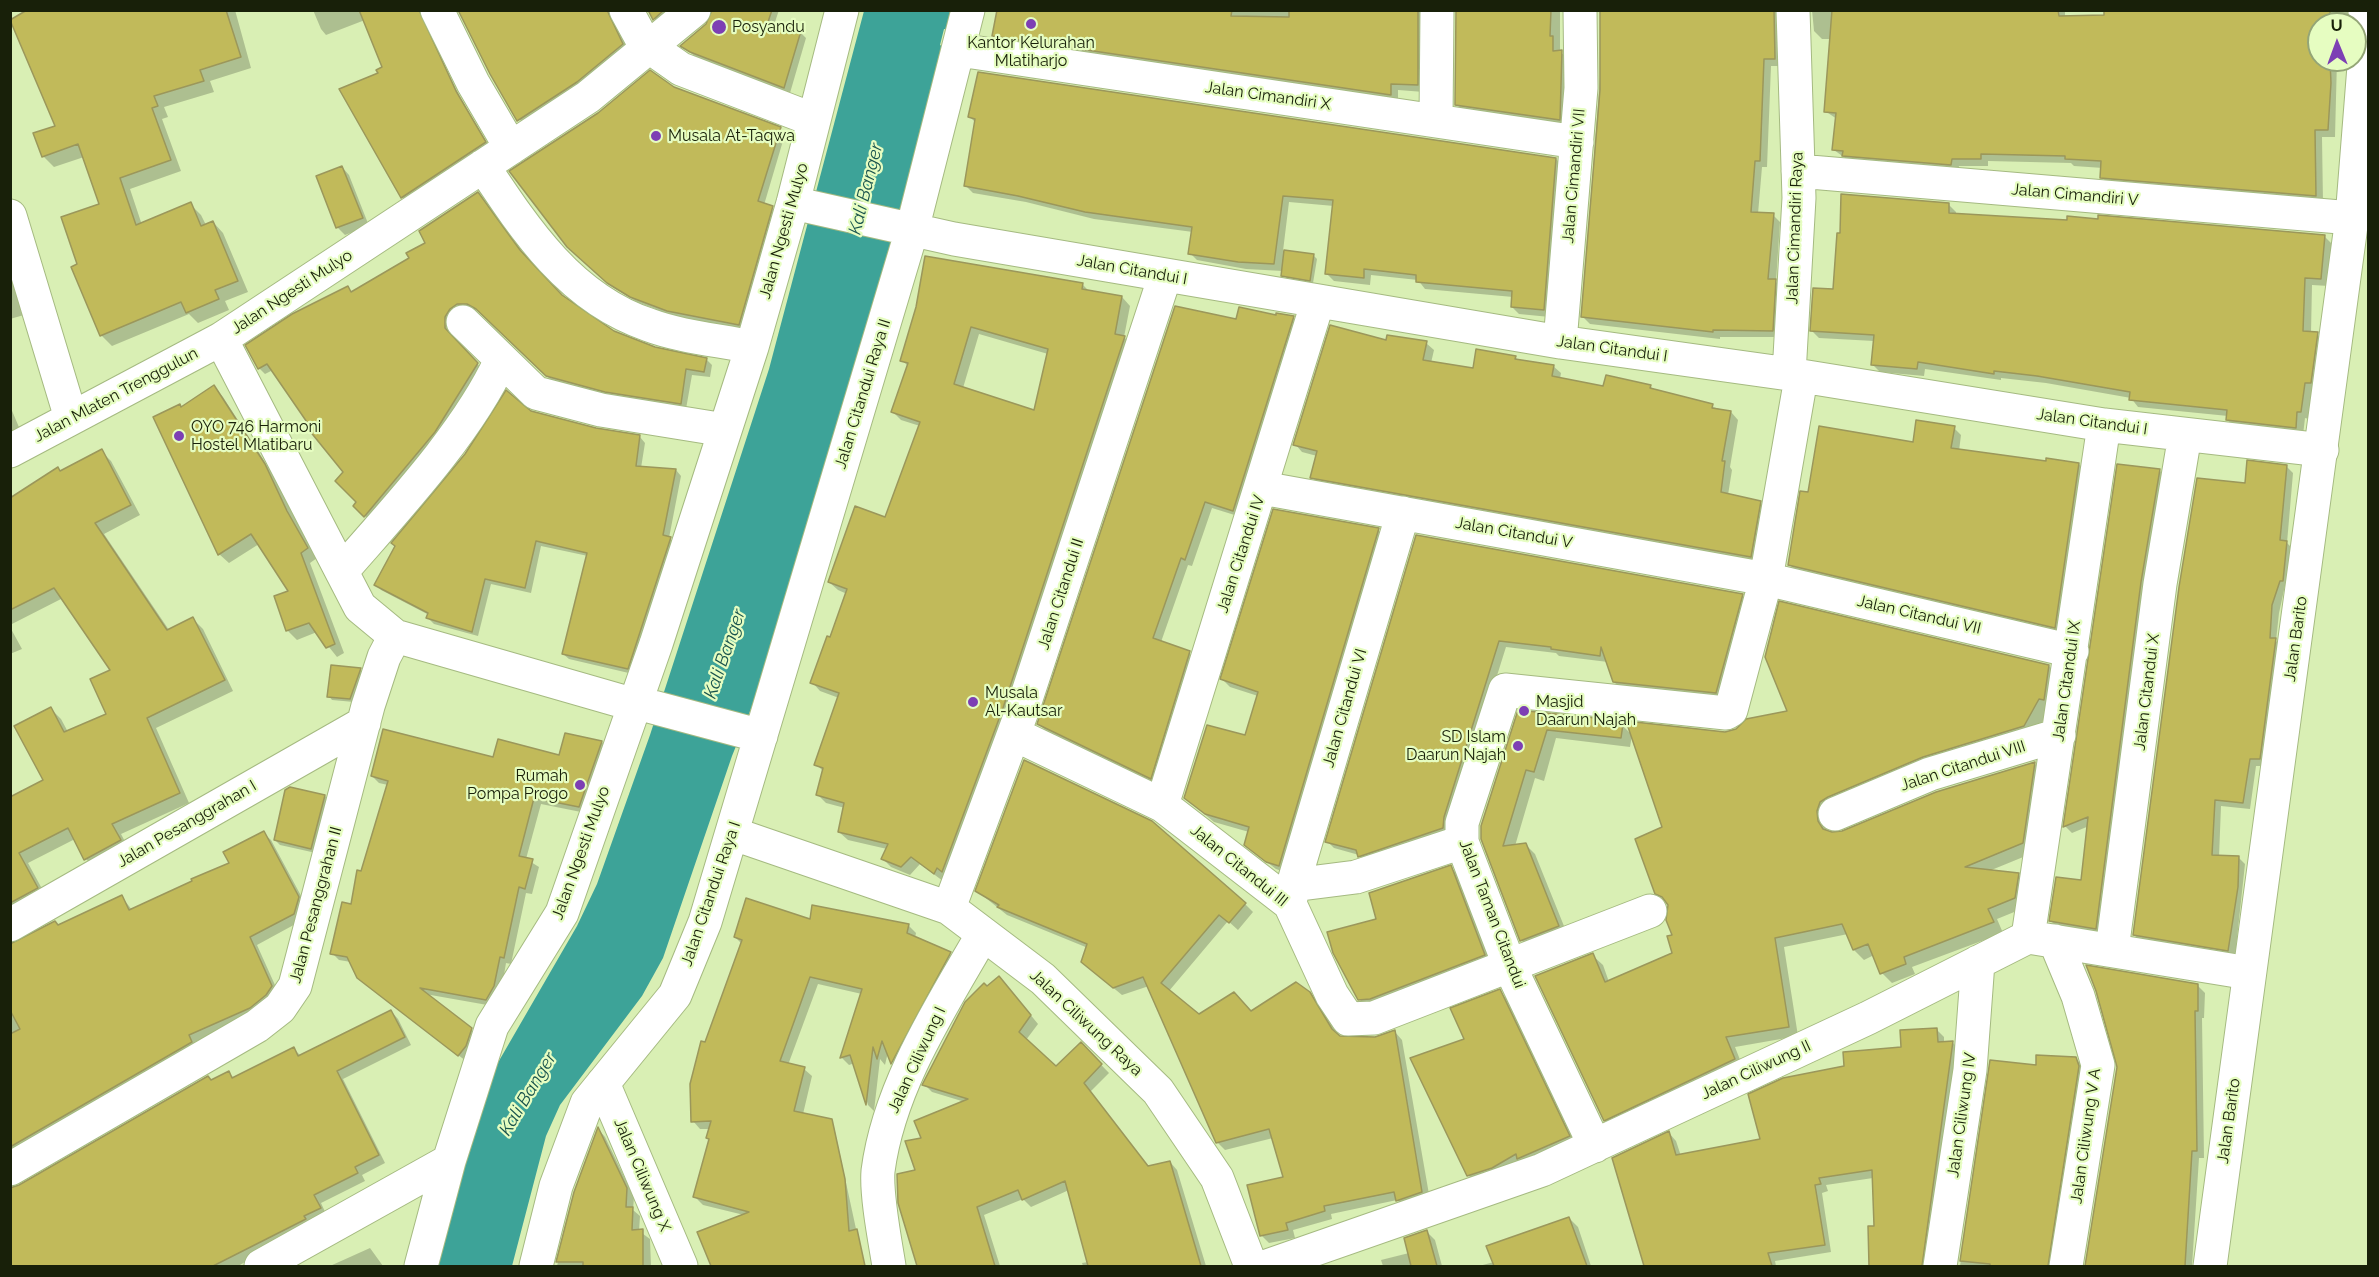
<!DOCTYPE html>
<style>
body{margin:0}
#map{position:relative;width:2379px;height:1277px;overflow:hidden;background:#d9efb4;font-family:Raleway,sans-serif}
canvas{display:block}
.frame{position:absolute;inset:0;border:12px solid #182009;pointer-events:none}
.north{position:absolute;left:2307px;top:12px;width:60px;height:60px;box-sizing:border-box;background:#e6fdc1;border:2px solid #94a577;border-radius:50%;rotate:359deg;font-size:16px;font-weight:700;line-height:24px;text-align:center;color:#182009}
.north::after{content:'';display:block;margin:auto;width:21px;height:27px;background:#7d3fb4;clip-path:polygon(50% 0,100% 100%,50% 72%,0 100%)}
</style>
<div id="map">
<canvas width="2379" height="1277"></canvas>
<div class="frame"></div>
<div class="north">U</div>
</div>
<script>
const g = document.querySelector('canvas').getContext('2d');
g.lineJoin = 'round';
function fillPath(path, color) { g.fillStyle = color; g.fill(path, 'evenodd'); }
function stroke(path, color, width, dash) { g.strokeStyle = color; g.lineWidth = width; g.lineCap = dash ? 'butt' : 'round'; g.setLineDash(dash || []); g.stroke(path); }
function label(font, color, halo, rows, align = 'center') {
  g.font = font + ' Raleway,sans-serif'; g.lineWidth = 4.5; g.setLineDash([]); g.textBaseline = 'middle'; g.strokeStyle = halo; g.fillStyle = color; for (const [text, x, y, turn = 0] of rows) {
    g.save(); g.translate(x, y); g.rotate((+turn || 0) * Math.PI / 180); g.textAlign = isNaN(turn) ? turn : align; if (halo) g.strokeText(text, 0, 0); g.fillText(text, 0, 0); g.restore();
  }
}
const water = new Path2D(`
 M864 11H957L953 30 944 29 940 45 946 49 883 294 759 689 732 756 663 958 642 996 560 1105 546 1136 512 1266H435L465 1151 496 1066 577 926 597 884 650 735 769 369Z`);
const shadow = new Path2D(`
 M31 10H235L251 68 210 81 214 92 164 107 168 117 162 119 181 171 130 189 142 225 190 204 201 215 206 225 213 222 223 233 248 292 225 301 229 310 198 323 189 314 112 346 101 335 79 265 101 205 84 157 54 167 43 156 57 127 12 19Z
 M313 10H425V25L461 99 490 148 407 203 402 197 380 74 384 68 365 20 326 35 321 29Z
 M460 10H614L612 17 628 50 524 126 491 73Z
 M648 10H676L659 24Z
 M713 10H779L774 25 800 32 806 38 790 93 697 58 682 46 713 18Z
 M998 10H1427L1424 92 1398 90V102L1001 43 994 35Z
 M1457 10H1560V52L1569 59 1566 127 1464 112 1456 104Z
 M1602 10H1782V66H1771L1767 167H1762L1758 214 1773 215 1780 222 1776 282 1782 288 1780 337H1720V339L1590 324 1582 316 1602 50Z
 M1812 10H2065V17L2210 10H2349L2352 24H2319V60H2337L2335 137H2322L2323 203 2109 185 2102 177 2103 168 2074 166 2071 163 1988 161V166H1959L1958 172 1852 163 1834 150 1837 119 1825 111 1831 39H1822L1814 31Z
 M674 88 780 129 785 134 764 205 778 213 744 330 674 316 637 302 614 288 574 253Z
 M970 117 1556 159 1563 166 1550 317 1519 314 1512 307 1513 297 1425 289 1418 280 1371 275 1370 285 1334 281 1327 274 1334 206 1289 202 1283 251 1313 255 1317 259 1313 283 1286 278 1283 271 1246 269 1197 260 1190 253 1193 232 1094 219 1026 202 973 193 966 186 976 123Z
 M342 167 349 175 369 226 345 235 337 227Z
 M484 200 542 278 584 314 611 331 643 344 706 359 712 365 710 377 692 375 686 409 612 397 553 382 484 314 474 309 464 310 451 323V335L483 370 371 522 355 506 358 502 345 472 273 370 265 374 259 368 347 288 352 293 411 259Z
 M1948 204 1956 212V215L2324 236 2332 244 2329 286 2312 285 2311 333 2317 334 2324 341 2318 390H2312L2309 419 2305 418 2303 435 2235 427 2227 420 2228 416 2138 407 2131 398 2046 383 2001 378V380L1925 369 1924 376 1880 372 1872 364 1874 341 1819 338 1812 331 1834 291Z
 M10 271 24 315 10 319Z
 M1082 284 1089 291 1122 297 1130 306 1124 337 1133 346 1011 717 943 881 920 864 910 875 891 867 883 859 887 849 848 840 839 832 845 808 826 803 818 795 824 772 816 764 839 698 820 691 812 682 831 639 847 594 838 590 829 582 886 519 920 426 901 420 893 412 908 366 902 360 918 307ZM979 334 1048 354 1035 412 963 388Z
 M1277 317H1293L1300 324 1241 517 1212 508 1192 566 1188 565 1161 642 1189 653 1196 660 1158 785 1046 731 1039 724 1237 321Z
 M1387 342 1426 343 1434 350 1431 363 1474 370 1515 357 1519 361 1553 366 1561 373 1560 379 1604 388 1650 386 1655 391 1731 412 1738 420 1730 467 1732 470 1728 495 1760 502 1767 509 1758 564 1319 484 1311 477 1317 456 1302 452 1295 444Z
 M214 387 223 397 274 476 317 558 310 563 344 653 337 657 317 632 297 640 287 630 291 592 259 544 229 563 219 554 182 408Z
 M10 406 21 432 10 436Z
 M531 412 596 430 640 437 645 443 641 468 676 470 681 476 669 538 676 544 633 674 569 659 563 654 588 556 541 546 531 593 491 584 478 636 434 624 428 618 429 615 381 590 376 584Z
 M1954 428 1961 435 1959 451 2047 463 2079 464 2086 472 2062 634 1797 572 1789 564 1810 494 1914 443Z
 M101 451 111 461 140 515 104 534 169 630 193 619 203 629 233 691 156 728 189 803 121 834 130 851 96 869 86 859 75 839 28 863 47 898 10 919V798L45 781 51 709 61 719 68 732 108 715 113 671 63 598 10 625V512L61 472Z
 M2118 465 2160 471 2167 478 2103 935 2058 928 2051 921 2082 882 2089 826 2072 833 2065 826Z
 M2286 466 2293 473 2287 543 2293 549 2279 613 2276 641 2282 647 2266 766H2256L2250 809 2221 806 2219 857H2238L2245 864 2235 957 2142 942 2134 935 2246 485Z
 M1378 530 1386 537 1287 873 1276 869 1254 852 1249 832 1214 822 1185 798 1246 737 1258 696 1230 687 1222 679Z
 M1417 537 1742 595 1749 602 1723 699 1621 689 1614 682 1608 662 1559 656 1556 653 1506 647 1450 825V835L1366 863 1359 855 1334 848 1327 841Z
 M10 627 22 649 10 654Z
 M2049 666 2059 676 2050 708 2034 736 1826 822 1827 832 1842 833 2035 764 2044 773 2033 853 1989 871 2018 874 2028 884 2024 908 1997 919 2003 933 1912 967 1915 974 1892 983 1882 973 1874 955 1864 960 1854 950 1848 934 1784 947 1798 1036 1735 1047 1744 1070 1615 1130 1605 1120 1592 955 1603 965 1609 982 1674 954 1669 904 1657 893 1664 828 1725 733Z
 M360 670 363 673 354 702 332 700 329 696Z
 M1519 712 1623 726 1632 735 1630 747 1556 738 1544 781 1535 778 1515 846 1526 845 1535 854 1568 936 1531 950 1521 940 1482 838Z
 M602 742 608 749 586 813 541 804 526 859 539 867 532 894 526 893 511 964 506 963 501 993 493 1006 425 994 478 1036 466 1061 366 985 351 962 339 960 332 953 352 906 388 785 379 783 372 776 495 759 561 756Z
 M291 788 325 796 330 801 316 853 280 845 275 840Z
 M263 833 271 840 306 905 301 921 257 945 279 994 257 1015 195 1042 199 1050 10 1158V965L59 926 122 897 132 910 231 864Z
 M1450 867 1460 876 1493 964 1368 1008 1359 999 1378 920Z
 M977 891 1245 904 1253 912 1238 930 1228 921 1169 991 1199 1016 1251 1013 1309 993 1318 1002 1339 1037 1375 1038 1395 1032 1402 1040 1430 1200 1405 1208 1397 1200 1331 1214 1332 1219 1293 1230 1295 1238 1269 1243 1261 1235 1285 1178 1273 1138 1225 1150 1217 1142 1149 986 1122 995 1082 962 1088 948 1007 915Z
 M811 920 908 925 916 933 915 938 950 954 957 961 899 1070 888 1052 885 1065 880 1059 874 1111 868 1105 855 1063 849 1065 841 1057 862 994 818 984 788 1065 804 1069 812 1076 803 1114 834 1127 864 1266H714L699 1233 744 1215 703 1205 695 1197 710 1140V1129H700L693 1121 706 1044 742 944 735 937Z
 M2197 985 2205 993 2204 1018H2202L2204 1158H2199L2192 1266H2086L2118 1067Z
 M1007 986 1038 1024 1026 1040 1056 1068 1081 1044 1109 1073 1090 1092 1149 1168 1170 1162 1177 1170 1206 1266H1083L1082 1263 1088 1262 1069 1190 1031 1207 1023 1199 984 1215 1000 1266H919L900 1205 917 1171 923 1139 965 1102 932 1092 924 1084 987 988Z
 M1499 991 1511 1003 1580 1148 1480 1187 1468 1175 1466 1040Z
 M391 1011 398 1019 411 1045 343 1079 385 1163 362 1175 365 1181 321 1203 327 1216 238 1266H10V1198L20 1187 229 1073 235 1079 294 1049 301 1056Z
 M1936 1029 1944 1037V1043H1953L1960 1050 1929 1266H1871L1869 1227H1875L1873 1178 1826 1185 1828 1191 1822 1193 1831 1252 1775 1261 1776 1266H1645L1613 1159 1669 1133 1676 1141 1681 1156 1762 1140 1846 1067 1903 1048Z
 M2075 1058 2083 1066 2055 1266H1960L1991 1062 2037 1066Z
 M599 1130 605 1137 634 1197 633 1210 640 1216 639 1231 650 1239 651 1266H557L575 1192Z
 M1569 1218 1578 1227 1591 1266H1479L1494 1262Z
 M1427 1232 1435 1240 1442 1266H1383L1381 1260 1409 1253Z
 M370 1248 383 1266H330Z`);
const building = new Path2D(`
 M27 10H226L241 57 200 70 204 81 154 96 158 106 152 108 171 160 120 178 136 225 191 202 201 226 213 221 238 281 215 290 219 299 186 313 181 302 100 336 71 267 77 264 61 217 99 204 78 144 42 157 33 133 55 126 10 20Z
 M359 10H419L456 91 486 142 401 198 339 89 378 73 376 70 382 67Z
 M458 10H607L623 44 577 82 517 121 490 74Z
 M648 10H664L653 20Z
 M712 10H772L768 22 801 31 784 88 690 52 680 46 706 24Z
 M997 10H1232L1231 16 1289 17V10H1418V85L1391 84V95L992 36Z
 M1456 10H1551L1550 36H1553V51L1562 50 1560 120 1455 105Z
 M1600 10H1774L1775 59H1764L1760 161H1755L1751 212 1774 213 1768 279H1776L1773 331 1713 330V332L1581 317 1600 90Z
 M1832 10H2058L2059 16 2104 15V10H2330V24H2319V60H2330L2331 83 2328 130H2315L2316 196 2100 178 2101 161 2065 159V156L1981 154V159H1952L1951 165 1842 156 1843 151 1832 150 1836 113 1824 112Z
 M650 70 674 87 781 127 758 201 773 206 739 325 667 311 630 297 607 283 567 247 509 171 598 113Z
 M978 72 1556 158 1544 310 1511 307 1512 291 1416 282V275L1364 269V278L1325 274 1333 200 1283 196 1274 264 1238 262 1188 254 1192 227 1085 212 1018 196 964 186 975 119 968 117Z
 M342 166 363 218 336 228 316 176Z
 M478 192 520 250 562 295 614 331 655 347 707 358 704 372 686 369 681 404 605 392 546 376 476 309 467 304H457L450 309 445 317V328L478 363 435 432 364 517 353 506 356 502 335 481 343 472 309 430 311 428 267 364 258 369 245 345 292 314 348 286 351 292 409 258 406 253 425 243 419 231Z
 M1841 194 1949 203V213L2067 220V216L2098 219V215L2325 235 2321 279 2305 278 2303 331 2318 332 2311 383H2305L2301 412H2297L2296 428 2226 420 2227 410 2129 400 2130 392 2037 376 1994 371V374L1918 362 1917 369 1871 365 1874 335 1810 331 1813 288 1833 289 1837 233H1840Z
 M1284 250 1314 254 1310 281 1281 276Z
 M925 256 1083 283 1082 289 1122 296 1115 334 1125 336 1003 708 942 872 937 868 934 874 911 857 901 867 881 859 888 844 838 832 844 803 816 795 823 768 814 765 839 693 810 683 827 636 830 637 847 589 828 582 855 506 885 517 920 422 891 412 908 363 900 361 916 307ZM971 327 1048 349 1034 410 954 384Z
 M1175 306 1236 319 1239 307 1276 315V313L1294 316 1233 511 1205 502 1185 560 1181 558 1153 638 1190 651 1151 779 1037 724Z
 M1330 325 1386 340 1387 335 1427 341 1423 360 1473 368 1476 349 1516 356 1515 359 1554 365 1552 376 1603 386 1606 375 1651 385 1650 388 1713 404 1712 408 1731 411 1722 461H1725L1721 492 1761 501 1751 557 1310 478 1317 451 1293 445Z
 M214 385 265 464 287 511 308 548 301 553 335 644 326 648 309 623 286 631 274 596 288 591 251 534 218 555 153 417 180 404 181 407Z
 M506 390 531 411 596 428 640 435 636 466 676 469 663 535 671 537 628 669 562 654 587 553 536 541 525 588 485 579 472 632 426 618 428 613 374 585 395 546 391 543 465 454Z
 M1916 420 1955 426 1951 448 2046 461V458L2079 463 2055 628 1788 565 1800 491 1808 492 1819 426 1913 442Z
 M102 449 131 505 95 523 167 630 193 617 225 680 147 718 180 793 112 824 121 840 84 860 68 828 19 853 38 888 10 903V797L43 780 14 726 51 707 64 732 106 714 90 679 110 670 54 588 10 610V498L58 467 60 471Z
 M2247 460 2287 465 2280 540 2287 541 2283 581H2280L2272 605 2270 638H2276L2260 759H2250L2243 803 2215 800 2212 855 2239 856 2238 887 2228 951 2133 935 2179 587 2197 478 2245 483Z
 M2117 464 2160 469 2141 582 2096 929 2049 921 2056 877 2081 880 2088 817 2063 827Z
 M1273 509 1379 528 1279 866 1266 862 1244 845 1249 827 1205 814 1184 798 1207 725 1245 735 1258 692 1220 679Z
 M1416 535 1743 594 1716 693 1613 682 1601 647 1600 656 1551 649V647L1499 641 1444 817 1443 828 1358 857 1356 850 1325 842Z
 M1779 601 2049 665 2044 700 2039 699 2024 726 1923 757 1828 797 1820 802 1817 811 1818 821 1823 829 1832 832 1842 831 1936 792 2035 762 2023 843 1965 867 2019 873 2015 898 1988 909 1994 922 1904 957 1906 964 1880 974 1868 944 1853 950 1842 924 1775 938 1789 1027 1726 1037 1735 1059 1604 1121 1535 976 1593 953 1605 982 1672 953 1667 936 1672 935 1666 920 1668 905 1662 897 1655 894 1635 839 1662 827 1626 721 1725 732 1736 729 1746 719 1787 711 1765 657Z
 M331 665 361 668 350 699 327 697Z
 M1518 710 1605 719 1623 724 1621 738 1547 730 1534 772 1526 770 1503 846 1526 843 1559 926 1520 941 1481 839V826Z
 M383 729 493 757 498 739 559 755 565 733 602 741 579 807 534 798 519 856 533 859 525 889 519 887 504 958 500 957 494 986 486 1000 420 988 472 1028 466 1046 458 1056 357 978 347 957 330 954 342 902 351 904 357 870 361 871 388 781 371 776Z
 M1024 760 1152 821 1246 903 1229 923 1219 915 1161 983 1199 1014 1234 992 1251 1011 1296 982 1310 992 1332 1029 1340 1036 1375 1037 1395 1030 1422 1192 1396 1201 1394 1192 1324 1206 1325 1211 1286 1223 1288 1230 1260 1236 1247 1185 1283 1177 1269 1129 1216 1143 1143 977 1113 988 1081 962 1087 944 997 907 999 905 975 891Z
 M290 787 325 795 311 849 274 840 285 790Z
 M264 831 299 897 294 914 250 937 272 986 266 995 250 1008 189 1035 192 1042 10 1147V1034L20 1029 10 1010V944L55 921 58 925 122 895 129 910 192 881 191 879 229 863 223 852Z
 M1451 865 1485 955 1370 999 1358 1000 1333 953 1327 932 1376 919 1369 893Z
 M746 898 810 919 812 905 909 924 907 933 951 952 891 1064 882 1041 877 1059 873 1047 866 1105 850 1055 840 1058 862 989 810 977 780 1061 805 1067 794 1111 832 1119 845 1179 849 1231 857 1229 865 1266H711L697 1232 749 1212 693 1197 709 1139 706 1138 711 1121 691 1122 690 1084 701 1041 705 1042 742 940 734 937Z
 M2086 965 2198 984V1011H2195L2197 1151H2192L2185 1266H2085L2117 1067 2096 991Z
 M999 976 1031 1015 1019 1032 1056 1066 1081 1042 1102 1064 1084 1083 1148 1166 1170 1161 1201 1266H1088L1065 1181 1022 1200 1018 1190 977 1207 995 1266H917L898 1203 897 1174 915 1170 905 1141 921 1138 914 1121 968 1099 922 1085 965 1002 984 983 987 986Z
 M1500 989 1570 1136 1517 1159 1516 1154 1492 1168 1467 1176 1410 1058 1464 1039 1450 1008Z
 M391 1010 405 1037 337 1071 379 1155 355 1167 358 1173 314 1195 321 1208 304 1216 306 1219 213 1266H10V1188L19 1185 208 1076 211 1080 229 1071 232 1078 294 1047 298 1056Z
 M1937 1028 1938 1042 1953 1041 1922 1266H1869L1868 1226H1874L1872 1170 1819 1178 1821 1184 1815 1185 1825 1245 1768 1253 1772 1266H1644L1612 1158 1669 1131 1676 1155 1760 1139 1748 1094 1783 1078 1844 1066 1843 1052 1901 1047 1900 1030Z
 M2036 1055 2076 1057 2079 1066 2048 1266H1990V1264L1960 1261 1990 1060 2036 1065Z
 M598 1127 627 1188 626 1207H633L632 1230 643 1229V1266H583V1262H556L574 1192Z
 M1569 1217 1587 1266H1494L1486 1246Z
 M1427 1230 1437 1266H1411L1404 1238Z`);
const street = new Path2D(`
 M437 10 473 83 511 148
 M626 10 644 43 681 69 814 120
 M959 50 1577 142
 M1436 120 1437 10
 M483 166C526 231 571 299 649 325 681 337 719 340 752 347
 M1798 171 2352 218
 M793 203 954 239 1560 342 1789 374 2104 425 2322 450
 M10 216 71 418
 M463 322 536 393 601 410 725 430
 M221 339 360 607 395 636 635 705 649 706 761 736
 M1560 342 1581 88 1580 10
 M1789 374 1799 198 1793 10
 M10 451 221 339 588 97 694 10
 M1262 488 1766 579 2072 651
 M342 571C395 510 467 434 501 360
 M1014 734 1162 805 1290 904 1332 995 1348 1019 1374 1018 1650 911
 M1162 805 1318 301
 M1835 814 1930 774 2059 735
 M734 834 949 908 1043 979 1158 1091 1217 1178 1251 1266
 M1293 885 1356 877 1462 842
 M1290 904 1293 885 1403 513
 M949 908 1021 714 1165 276
 M10 925 364 723
 M2028 937 2104 425
 M2055 941 2078 996 2098 1065 2066 1266
 M2112 950 2160 584 2185 435
 M603 1083 681 1266
 M1595 1146 1510 967 1462 842V823L1505 690 1726 713 1731 710 1766 579 1801 378
 M10 1169 257 1026 280 1008 295 986 368 706 384 657 395 636
 M261 1266 449 1161
 M421 1266 449 1161 492 1026 562 913 656 644 752 347 793 203 842 10
 M536 1266 556 1186 587 1103 675 995 705 922 912 230 968 10
 M889 1266C885 1241 876 1195 878 1171 889 1086 941 1007 983 934
 M1267 1266 1542 1170 1868 1018 2028 937 2249 973
 M1940 1266 1970 1070 1978 962`);
const secondary = new Path2D(`
 M2210 1266 2352 218 2366 41 2365 10`);
const markers = [
 [1031,24,6,"#7d3fb4"],
 [719,27,8,"#7d3fb4"],
 [656,136,6,"#7d3fb4"],
 [179,436,6,"#7d3fb4"],
 [973,702,6,"#7d3fb4"],
 [1524,711,6,"#7d3fb4"],
 [1518,746,6,"#7d3fb4"],
 [580,785,6,"#7d3fb4"]
];
const poiNames = [
 ["Posyandu",732,27],
 ["Kantor Kelurahan",1031,43,"center"],
 ["Mlatiharjo",1031,61,"center"],
 ["Musala At-Taqwa",668,136],
 ["OYO 746 Harmoni",191,427],
 ["Hostel Mlatibaru",191,445],
 ["Musala",985,693],
 ["Al-Kautsar",985,711],
 ["Masjid",1536,702],
 ["Daarun Najah",1536,720],
 ["SD Islam",1506,737,"right"],
 ["Daarun Najah",1506,755,"right"],
 ["Rumah",568,776,"right"],
 ["Pompa Progo",568,794,"right"]
];
const streetNames = [
 ["Jalan Cimandiri X",1268,96,8],
 ["Jalan Cimandiri VII",1574,176,-85],
 ["Jalan Cimandiri V",2075,195,5],
 ["Jalan Cimandiri Raya",1795,228,-88],
 ["Jalan Ngesti Mulyo",784,231,-74],
 ["Jalan Citandui I",1132,270,10],
 ["Jalan Ngesti Mulyo",292,292,-33],
 ["Jalan Citandui I",1612,349,8],
 ["Jalan Citandui Raya II",863,394,-73],
 ["Jalan Mlaten Trenggulun",116,395,-28],
 ["Jalan Citandui I",2092,422,8],
 ["Jalan Citandui V",1514,533,10],
 ["Jalan Citandui IV",1241,554,-72],
 ["Jalan Citandui II",1061,594,-72],
 ["Jalan Citandui VII",1919,615,13],
 ["Jalan Barito",2296,639,-82],
 ["Jalan Citandui IX",2067,681,-82],
 ["Jalan Citandui X",2147,692,-83],
 ["Jalan Citandui VI",1345,708,-74],
 ["Jalan Citandui VIII",1963,766,-18],
 ["Jalan Pesanggrahan I",187,824,-30],
 ["Jalan Ngesti Mulyo",581,853,-70],
 ["Jalan Citandui III",1239,866,39],
 ["Jalan Citandui Raya I",711,894,-71],
 ["Jalan Pesanggrahan II",316,905,-75],
 ["Jalan Taman Citandui",1492,914,69],
 ["Jalan Ciliwung Raya",1086,1023,43],
 ["Jalan Ciliwung I",917,1060,-65],
 ["Jalan Ciliwung II",1756,1070,-25],
 ["Jalan Ciliwung IV",1962,1115,-82],
 ["Jalan Barito",2229,1121,-82],
 ["Jalan Ciliwung V A",2086,1136,-82],
 ["Jalan Ciliwung X",642,1175,67]
];
const waterNames = [
 ["Kali Banger",866,189,-76],
 ["Kali Banger",725,654,-71],
 ["Kali Banger",528,1094,-59]
];
fillPath(water, '#3da398');
fillPath(shadow, '#0003');
fillPath(building, '#c1ba5a');
stroke(building, '#9b975b', 1.5);
stroke(street, '#a5ba81', 35);
stroke(secondary, '#a5ba81', 35);
stroke(street, '#fff', 33);
stroke(secondary, '#fff', 33);
for (const [x, y, r, color] of markers) { const dot = new Path2D(); dot.arc(x, y, r, 0, 2 * Math.PI); g.fillStyle = color; g.fill(dot); stroke(dot, '#e6fdc1', 2); }
label('16px', '#182009', '#e6fdc1', poiNames, 'left');
label('16px', '#182009', '#e6fdc1', streetNames);
label('italic 18px', '#19534d', '#e6fdc1', waterNames);
</script>
